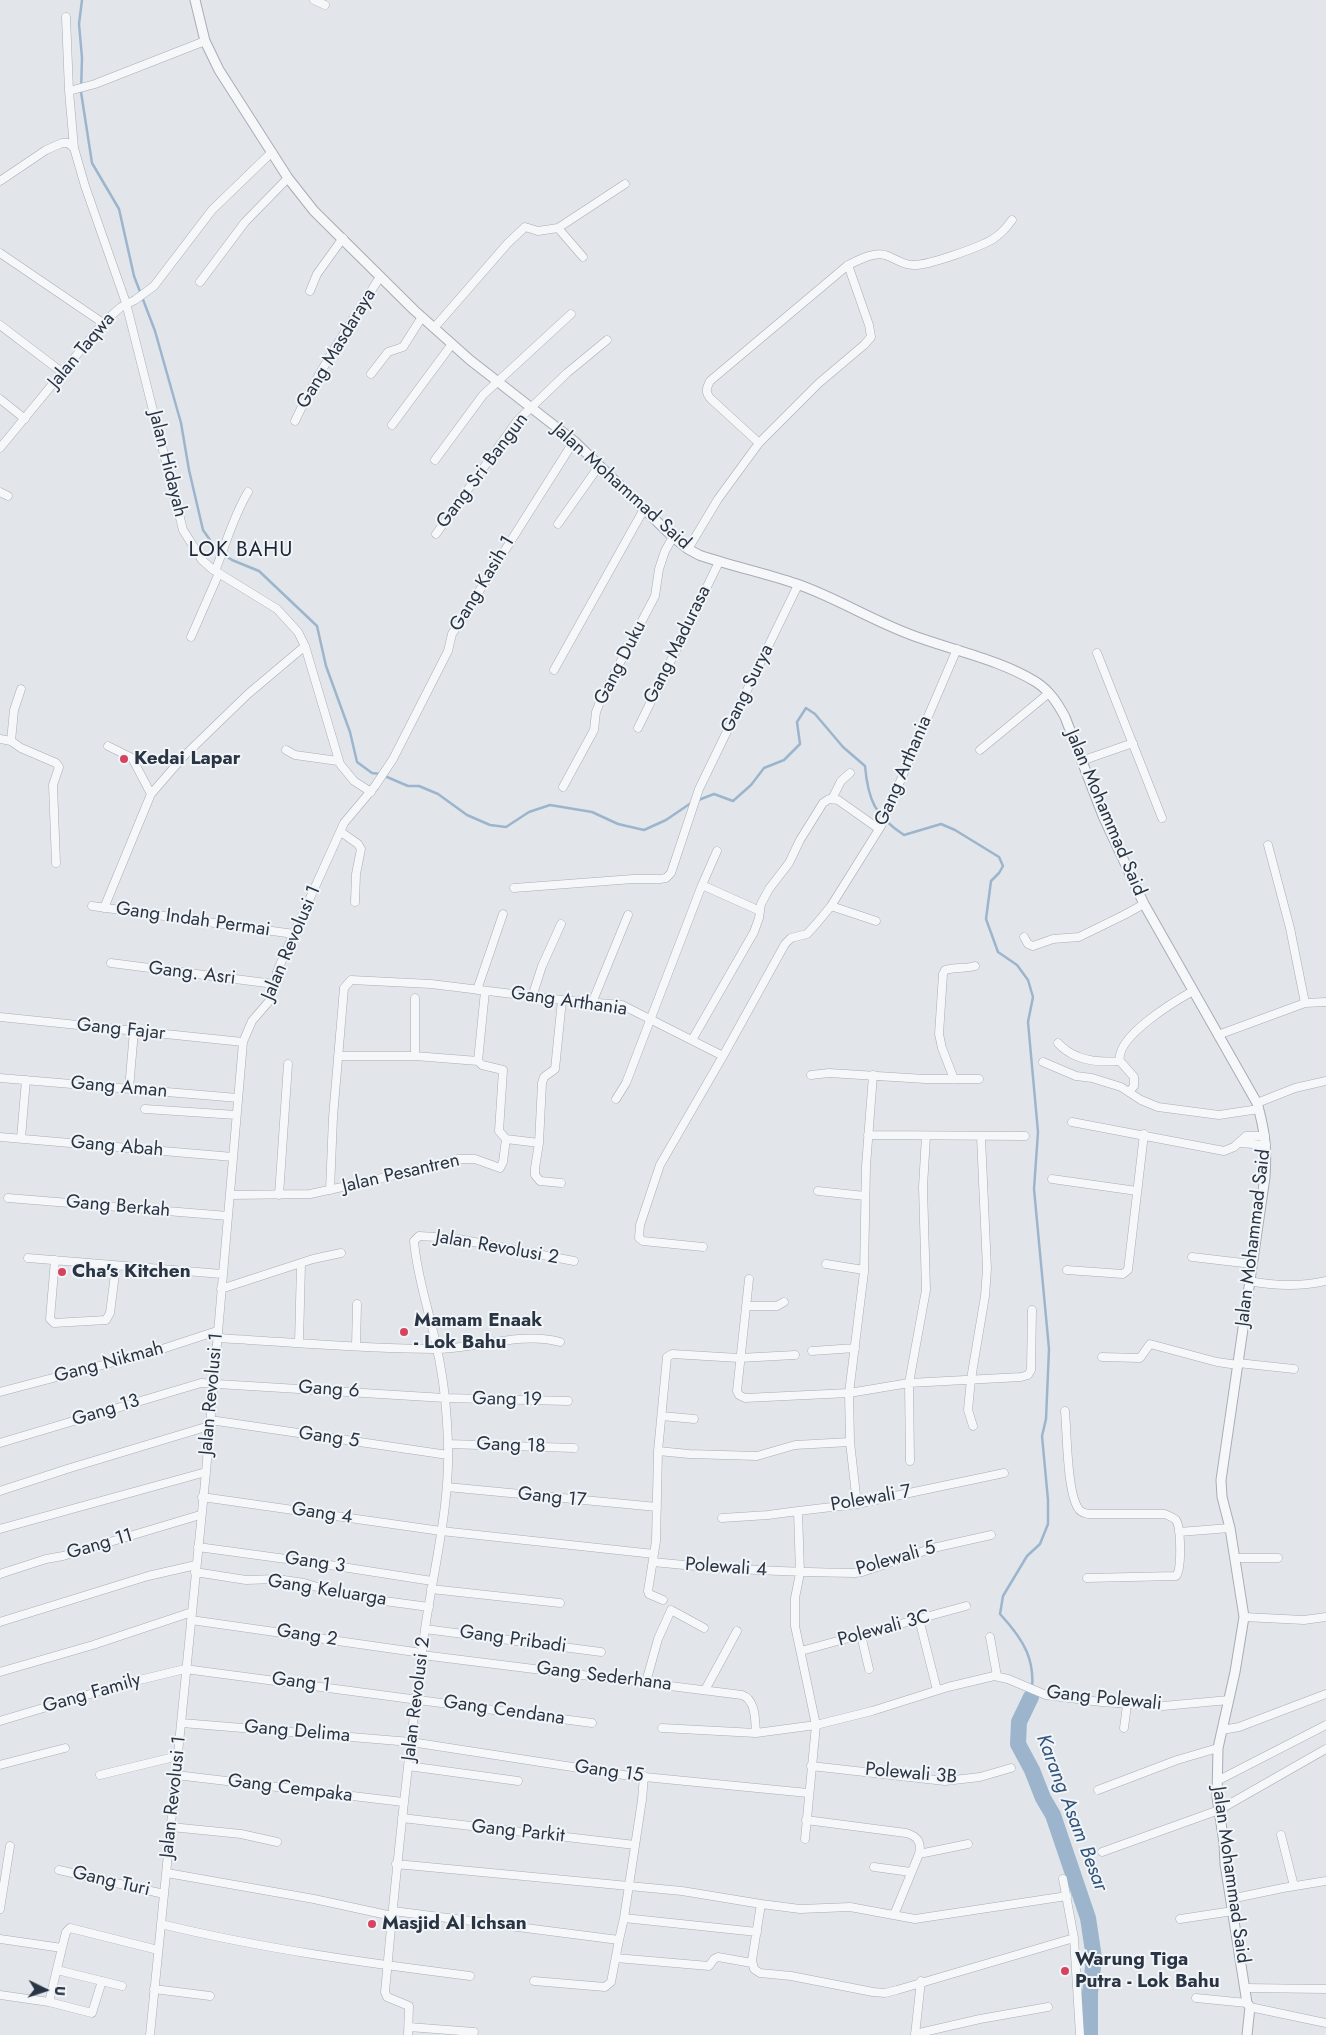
<!DOCTYPE html>
<style>
body{margin:0}
#map{position:relative;width:1326px;height:2035px;overflow:hidden;background:#e2e6eb;font-family:Jost,sans-serif}
canvas{display:block}
.north{position:absolute;left:20px;top:1965px;width:50px;height:50px;-webkit-text-stroke:4px #f2f5f8;paint-order:stroke;rotate:94deg;font-size:14px;font-weight:700;line-height:20px;text-align:center;color:#293444}
.north::after{content:'';display:block;margin:auto;width:18px;height:22px;background:#293444;clip-path:polygon(50% 0,100% 100%,50% 72%,0 100%)}
</style>
<div id="map">
<canvas width="1326" height="2035"></canvas>
<div class="north">U</div>
</div>
<script>
const g = document.querySelector('canvas').getContext('2d');
g.lineJoin = 'round';
function stroke(path, color, width, dash) { g.strokeStyle = color; g.lineWidth = width; g.lineCap = dash ? 'butt' : 'round'; g.setLineDash(dash || []); g.stroke(path); }
function label(font, color, halo, rows, align = 'center') {
  g.font = font + ' Jost,sans-serif'; g.lineWidth = 4; g.setLineDash([]); g.textBaseline = 'middle'; g.strokeStyle = halo; g.fillStyle = color; for (const [text, x, y, turn = 0] of rows) {
    g.save(); g.translate(x, y); g.rotate((+turn || 0) * Math.PI / 180); g.textAlign = isNaN(turn) ? turn : align; if (halo) g.strokeText(text, 0, 0); g.fillText(text, 0, 0); g.restore();
  }
}
const stream = new Path2D(`
 M82 0 79 24 82 58 81 92 92 163 119 209 134 276 155 331 181 423 189 470 203 530 217 550 232 560 259 571 317 626 326 666 350 732 357 762 372 773 380 774 408 786H419L438 794 467 815 490 825 506 827 529 812 550 805 592 812 618 824 644 830 666 820 691 803
 M696 801 714 794 733 801 751 785 764 768 784 760 800 744 797 722 806 708 815 714 843 747 865 766C868 800 875 816 904 835L941 824 955 830 999 857 1003 866 999 873 991 881 986 919 998 952 1017 965 1028 980 1033 997 1028 1022 1038 1132 1034 1189 1049 1349 1046 1419 1042 1436 1048 1500V1524L1040 1544 1027 1556 1003 1596 1000 1614C1024 1640 1037 1661 1031 1697`);
const river = new Path2D(`
 M1031 1697 1019 1722 1018 1744 1032 1770 1043 1798 1053 1815 1088 1918 1094 1958 1090 1993V2035`);
const minor = new Path2D(`
 M314 0 325 5
 M66 17 69 91 74 148
 M69 91 95 84 205 41
 M0 181 46 150 62 143H68L74 148 85 186 126 303 183 530 202 560 212 569 277 609 298 632 305 646 340 764 354 781 371 792
 M558 228 583 257
 M0 253 103 323
 M200 282 245 222 288 178
 M310 291 317 274 343 238
 M0 325 63 373
 M434 328 508 243 525 227 538 231 558 228 625 184
 M371 374 388 352 403 347 422 317
 M0 399 25 419
 M295 421C319 370 350 324 380 277
 M392 425 452 344
 M759 443 711 399C705 392 706 389 710 381L848 265
 M0 448 103 323 121 307 135 300 154 286 212 210 272 152
 M435 460 483 395 571 314
 M0 492 8 496
 M558 524 599 466
 M436 534 517 421 567 373 607 340
 M688 549 718 499 759 443 819 383 864 345 871 337 869 325 848 265C859 260 873 252 885 255 895 258 902 265 913 265 927 266 980 247 993 239 1001 234 1007 227 1012 220
 M215 571C226 544 233 517 248 492
 M191 637 219 573
 M1097 653 1162 818
 M554 670 644 509
 M638 728 719 562
 M0 739 11 741 14 710 21 689
 M11 741 21 748 56 763 59 767 53 785 56 863
 M108 746 132 758 151 794
 M286 750 295 755 338 761
 M980 750 1049 693
 M1081 761 1133 743
 M563 787 594 730 596 712 602 697 655 596 659 569 665 551 673 537
 M832 799 841 781 850 773
 M341 832 358 844 361 849 356 874 355 902
 M1268 845 1290 928 1305 1003
 M702 885 760 911
 M514 888 633 879H660L666 878 671 873 699 789 798 585
 M92 906 294 934
 M831 906 876 921
 M104 908 151 794 184 756 248 694 305 646
 M1024 937 1028 944 1033 946 1053 939 1079 937 1124 915 1144 904
 M111 963 274 984
 M477 990 503 914
 M485 991 478 1061 482 1065 503 1070 499 1131 506 1139 539 1143
 M532 997 542 966 561 924
 M592 1003 628 915
 M0 1017 243 1042
 M1218 1035 1305 1003 1326 1002
 M692 1040 754 932 759 918 761 904 769 889 789 863 800 840 823 803 829 799 838 800 879 829
 M1058 1043C1073 1060 1098 1063 1120 1061
 M338 1056H415L478 1061
 M415 1056V998
 M1043 1062 1076 1076 1092 1078 1121 1087 1141 1100 1158 1107 1219 1115 1259 1109
 M811 1075 829 1073 925 1079H979
 M0 1078 238 1098
 M954 1079 942 1048 939 1034 943 974 945 970C955 967 965 969 975 966
 M129 1089 134 1031
 M1129 1092 1134 1086V1077L1120 1061C1115 1037 1175 1001 1193 991
 M616 1099 626 1083 702 885 717 851
 M1257 1103 1295 1088 1326 1081
 M145 1109 236 1115
 M1072 1122 1224 1151 1234 1147 1246 1136H1265
 M868 1135 1025 1136
 M0 1137 233 1157
 M21 1138 26 1080
 M1240 1143 1266 1145
 M1052 1179 1137 1191
 M561 1183 540 1181 535 1175V1168L539 1143 542 1083 544 1077 555 1069 562 1000
 M330 1190 333 1117 344 988 351 980 431 984 562 1000 622 1005 723 1056 785 944 791 938 807 934 817 923 831 906 881 826 957 649
 M818 1191 865 1196
 M230 1195 310 1194 370 1181 458 1159H475L500 1168 503 1162 506 1139
 M279 1195 288 1064
 M8 1198 228 1216
 M703 1247 643 1241 639 1238 640 1225 660 1165 723 1056
 M1192 1257 1252 1264
 M28 1258 222 1274
 M55 1260 50 1319 54 1323 106 1320 110 1313 116 1266
 M826 1264 864 1270
 M1067 1270 1123 1274 1128 1270 1144 1134
 M749 1279 737 1391 739 1395 745 1398 849 1393 909 1383 1021 1377 1028 1375 1031 1370 1032 1310
 M1249 1281C1275 1286 1300 1287 1326 1281
 M221 1289 313 1259 341 1253
 M746 1306H777L784 1302
 M217 1338C289 1342 362 1349 435 1349 475 1349 522 1331 560 1342
 M299 1343 301 1264
 M356 1346 357 1304
 M812 1351 855 1348
 M1102 1357 1140 1358 1150 1344 1217 1362 1238 1365
 M1238 1363 1294 1369
 M0 1392 156 1351 217 1331
 M1065 1411C1067 1433 1067 1491 1078 1508 1080 1512 1084 1513 1088 1514H1165C1169 1516 1173 1517 1176 1520 1181 1528 1182 1569 1176 1576L1087 1578
 M662 1416 694 1419
 M210 1420 448 1455
 M973 1426 968 1410 971 1379 985 1296 987 1269 981 1137
 M0 1443 201 1383 445 1398 568 1401
 M448 1444 574 1448
 M658 1451 689 1454 757 1456 795 1445 850 1442
 M910 1461 909 1383 926 1290 923 1187 926 1136
 M447 1487 657 1507
 M0 1491 67 1469 209 1426
 M202 1497 441 1531 654 1554
 M857 1504 850 1442 849 1393 864 1272 866 1166 873 1075
 M722 1518 768 1515 798 1511
 M0 1529 206 1472
 M1179 1532 1230 1528
 M198 1547 323 1564 432 1581
 M1235 1558H1278
 M653 1562C720 1569 788 1572 855 1573L862 1572 933 1548 991 1535
 M195 1572 246 1580 277 1579 304 1583 347 1596 429 1607
 M0 1574 46 1559 63 1556 200 1515
 M431 1589 560 1603
 M663 1600 649 1594 648 1591 656 1541 658 1451 667 1357 672 1354 739 1358 795 1355
 M1244 1617 1304 1620 1326 1617
 M919 1619 937 1690
 M191 1620 422 1653
 M0 1622 148 1576 196 1565
 M425 1629 601 1652
 M861 1635 869 1669
 M990 1637 997 1676
 M801 1651 966 1606
 M422 1655 742 1695C756 1700 755 1720 756 1733
 M0 1672 93 1645 192 1612
 M646 1682 658 1639 671 1610 704 1628
 M705 1690 737 1631
 M0 1721 127 1683 185 1669 592 1723
 M182 1723 411 1742 624 1775 808 1793
 M662 1728 756 1733 816 1725 872 1711 948 1687 994 1676 1008 1679 1046 1695 1101 1702 1163 1706 1229 1700
 M1124 1728 1127 1705
 M1222 1730 1239 1727 1326 1694
 M0 1765 65 1748
 M408 1766 518 1781
 M811 1766 945 1781 980 1777 1011 1768
 M100 1775 178 1756
 M176 1775 403 1802
 M1217 1781 1326 1725
 M1098 1790 1177 1760 1218 1748
 M402 1818 635 1845
 M806 1820 906 1833C917 1836 922 1842 919 1854L894 1915
 M171 1827 241 1834 277 1842
 M1281 1835 1294 1886
 M805 1839 816 1725 795 1626V1598L800 1573 798 1511 857 1504 1004 1473
 M1102 1852 1219 1810 1326 1749
 M919 1854 968 1844
 M396 1864 682 1891 761 1904 752 1960 754 1969 760 1973 791 1976 873 1992 885 1993 897 1990 1074 1938
 M874 1867 911 1872
 M59 1870 164 1894
 M167 1873 314 1899 392 1916
 M1063 1879 1074 1938 1080 2035
 M1230 1899 1283 1888 1326 1881
 M761 1904 800 1909 850 1907 915 1919 1067 1896
 M0 1909 10 1846
 M393 1911 619 1940 624 1918 642 1800 644 1776
 M624 1918 757 1932
 M1180 1919 1233 1911
 M161 1924C263 1949 367 1963 470 1976
 M0 1939 62 1948 66 1932 70 1928 158 1950
 M616 1958 709 1966 714 1959 718 1957 752 1963
 M57 1970 122 1986
 M534 1981 605 1987 611 1982 619 1940
 M1245 1988 1326 1989
 M154 1989 210 1996
 M0 1995 49 2002 62 1948
 M1196 1998 1247 2003
 M49 2002 92 2013 102 1981
 M1250 2007 1326 2023
 M409 2027 474 2032
 M915 2034 980 2019 1048 2007
 M150 2035 206 1472 243 1042 252 1021 271 999 277 972 286 951 344 823 375 786 393 759 448 651 452 634 574 441
 M408 2035 409 2006 387 1997 385 1992C396 1871 409 1749 425 1629 434 1567 450 1506 448 1444 447 1412 444 1380 437 1349 430 1313 417 1278 414 1241L419 1236 453 1238 574 1261
 M915 2035 921 1981`);
const tertiary = new Path2D(`
 M195 0 205 41 219 70 288 178 314 211 414 310 470 360 574 441 673 537 688 549 699 555C731 566 765 573 797 584 840 599 879 625 923 639 960 652 1002 661 1036 682 1050 691 1058 704 1065 717L1103 816 1144 904 1257 1103C1265 1131 1267 1148 1265 1177L1221 1480 1222 1497 1230 1528 1244 1617 1235 1672 1218 1748 1217 1797 1224 1843 1225 1864 1247 2003 1250 2007 1247 2035`);
const markers = [
 [124,759,5,"#d5435e"],
 [62,1272,5,"#d5435e"],
 [404,1332,5,"#d5435e"],
 [372,1924,5,"#d5435e"],
 [1065,1971,5,"#d5435e"]
];
const streetNames = [
 ["Gang Masdaraya",337,349,-59],
 ["Jalan Taqwa",82,351,-50],
 ["Jalan Hidayah",167,464,76],
 ["Gang Sri Bangun",483,471,-53],
 ["Jalan Mohammad Said",621,487,42],
 ["Gang Kasih 1",483,584,-59],
 ["Gang Madurasa",678,645,-64],
 ["Gang Duku",621,663,-63],
 ["Gang Surya",748,689,-64],
 ["Gang Arthania",904,771,-67],
 ["Jalan Mohammad Said",1105,813,67],
 ["Gang Indah Permai",193,920,8],
 ["Jalan Revolusi 1",292,943,-67],
 ["Gang. Asri",192,974,7],
 ["Gang Arthania",569,1002,8],
 ["Gang Fajar",121,1030,6],
 ["Gang Aman",119,1088,5],
 ["Gang Abah",117,1147,5],
 ["Jalan Pesantren",401,1174,-13],
 ["Gang Berkah",118,1207,5],
 ["Jalan Mohammad Said",1254,1238,-83],
 ["Jalan Revolusi 2",497,1248,10],
 ["Gang Nikmah",109,1363,-15],
 ["Gang 6",329,1390,4],
 ["Jalan Revolusi 1",212,1394,-85],
 ["Gang 19",507,1400,1],
 ["Gang 13",106,1411,-17],
 ["Gang 5",329,1438,8],
 ["Gang 18",511,1446,2],
 ["Gang 17",552,1498,6],
 ["Polewali 7",871,1499,-10],
 ["Gang 4",322,1514,8],
 ["Gang 11",100,1545,-16],
 ["Polewali 5",896,1559,-16],
 ["Gang 3",315,1563,8],
 ["Polewali 4",726,1568,4],
 ["Gang Keluarga",327,1591,9],
 ["Polewali 3C",884,1629,-15],
 ["Gang 2",307,1636,9],
 ["Gang Pribadi",513,1640,8],
 ["Gang Sederhana",604,1677,7],
 ["Gang 1",301,1683,7],
 ["Gang Family",92,1694,-16],
 ["Jalan Revolusi 2",417,1699,-83],
 ["Gang Polewali",1104,1699,6],
 ["Gang Cendana",504,1711,8],
 ["Gang Delima",297,1732,5],
 ["Gang 15",609,1772,8],
 ["Polewali 3B",911,1774,5],
 ["Gang Cempaka",290,1789,7],
 ["Jalan Revolusi 1",174,1797,-84],
 ["Gang Parkit",518,1832,6],
 ["Jalan Mohammad Said",1230,1875,82],
 ["Gang Turi",111,1882,13]
];
const poiNames = [
 ["Kedai Lapar",134,759],
 ["Cha's Kitchen",72,1272],
 ["Mamam Enaak",414,1321],
 ["- Lok Bahu",414,1343],
 ["Masjid Al Ichsan",382,1924],
 ["Warung Tiga",1075,1960],
 ["Putra - Lok Bahu",1075,1982]
];
const waterNames = [
 ["Karang Asam Besar",1071,1813,69]
];
const quarterNames = [
 ["LOK BAHU",241,551]
];
stroke(stream, '#9cb5cd', 2.5);
stroke(river, '#9cb5cd', 16);
stroke(minor, '#a7adb6', 9);
stroke(tertiary, '#a7adb6', 11);
stroke(minor, '#f5f7f9', 8);
stroke(tertiary, '#f5f7f9', 9);
for (const [x, y, r, color] of markers) { const dot = new Path2D(); dot.arc(x, y, r, 0, 2 * Math.PI); g.fillStyle = color; g.fill(dot); stroke(dot, '#f2f5f8', 2); }
label('19px', '#293444', '#f2f5f8', streetNames);
label('bold 19px', '#293444', '#f2f5f8', poiNames, 'left');
label('italic 20px', '#31547a', '#f2f5f8', waterNames);
g.letterSpacing = '1px';
label('21px', '#1b2535', '#f2f5f8', quarterNames);
g.letterSpacing = '0px';
</script>
